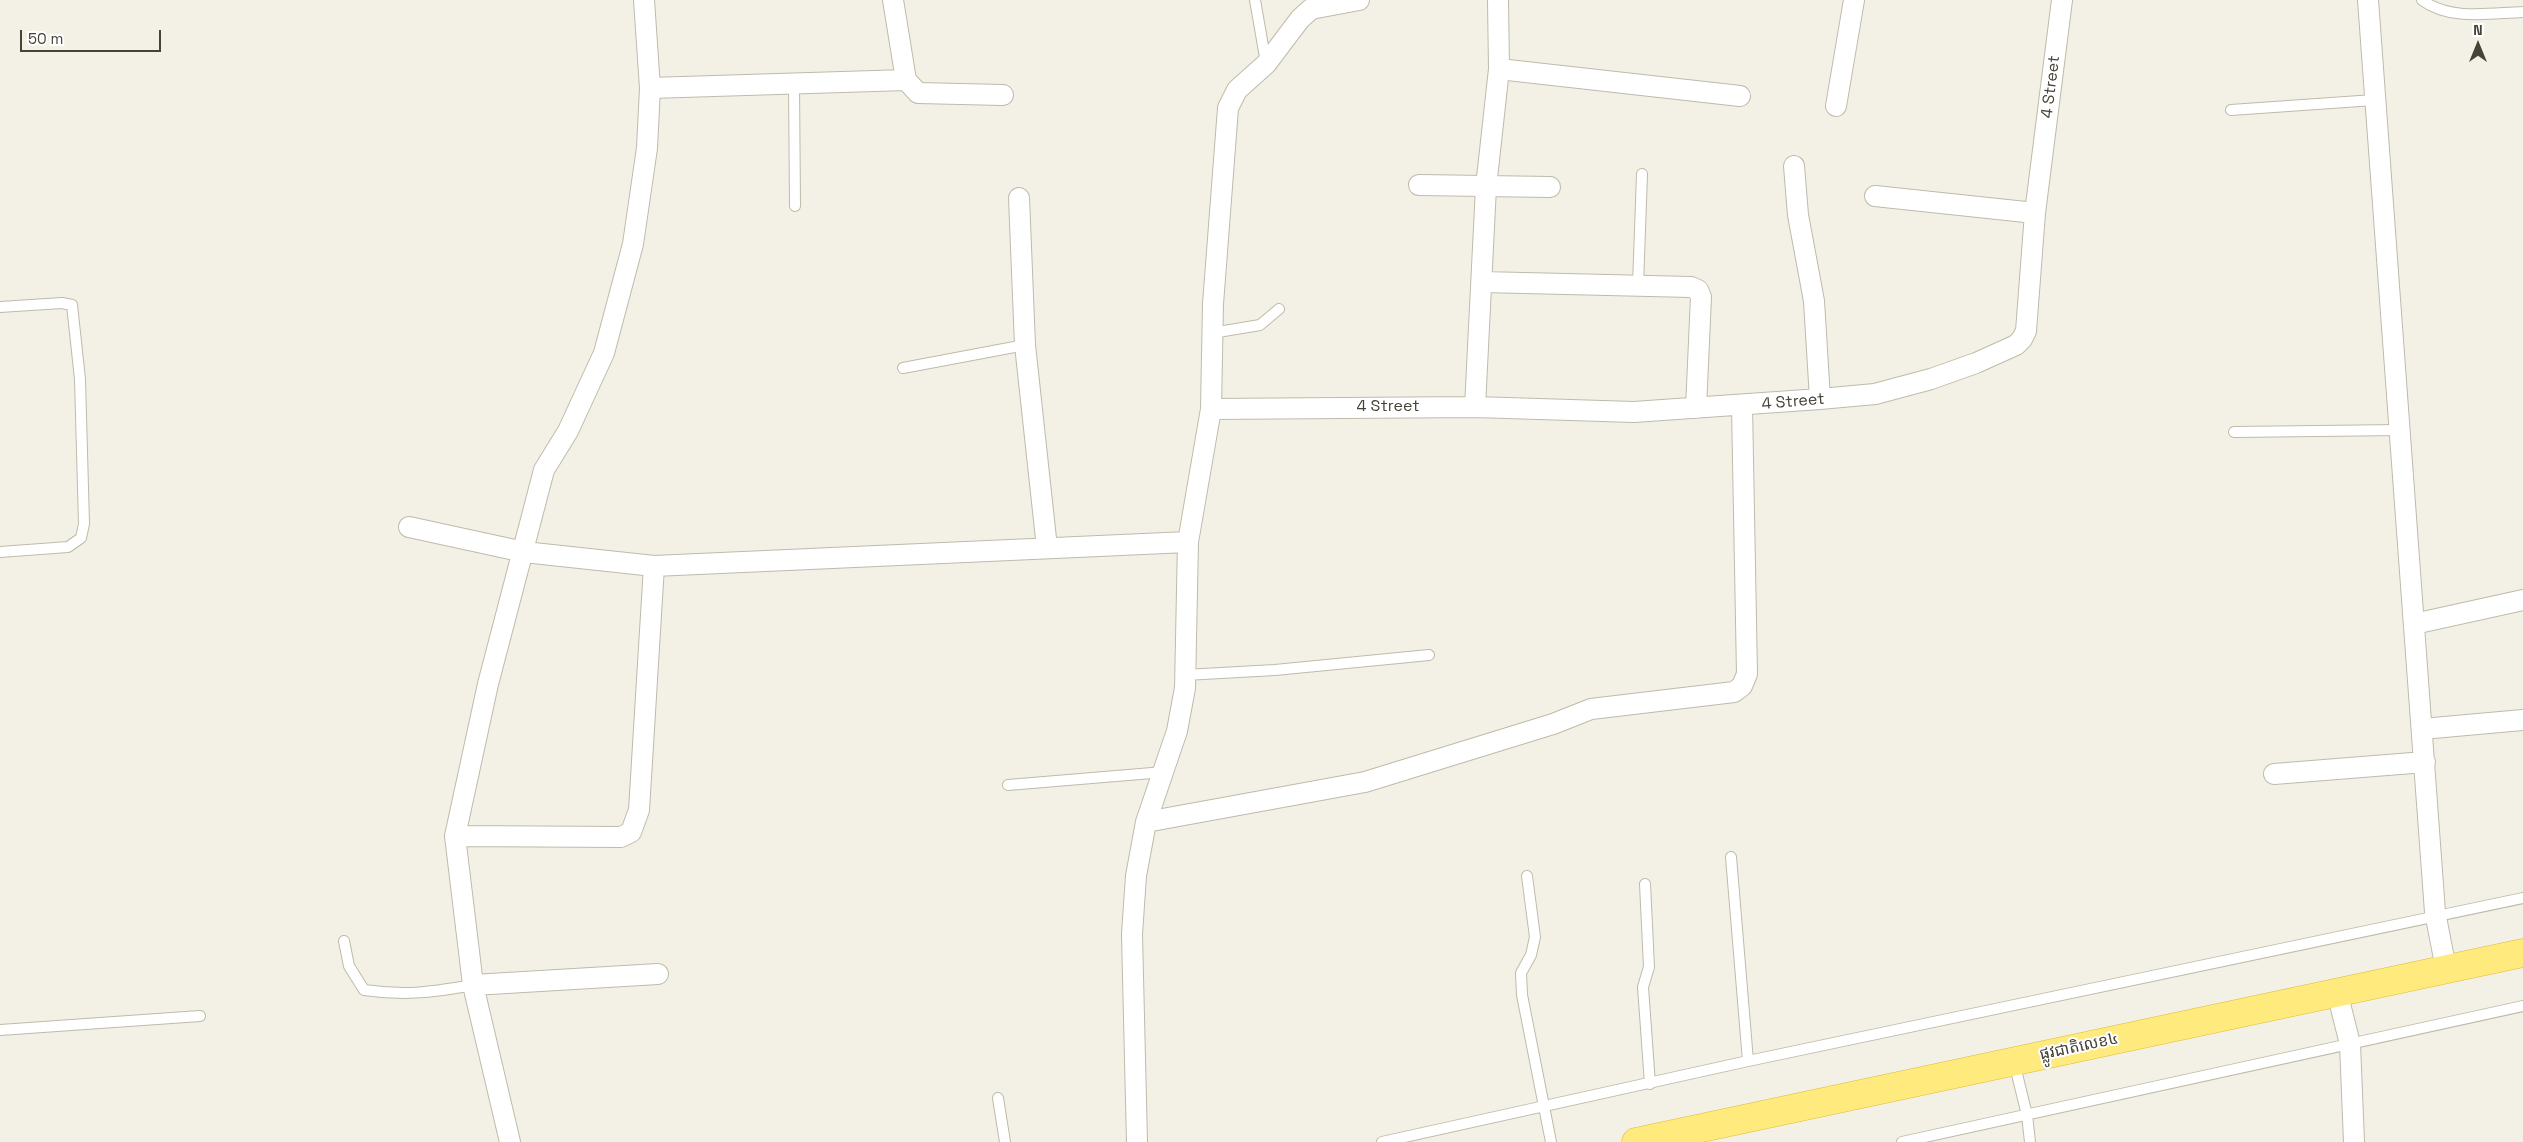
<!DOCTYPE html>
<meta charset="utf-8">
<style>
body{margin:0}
#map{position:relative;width:2523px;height:1142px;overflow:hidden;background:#f3f1e6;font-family:"Space Grotesk",sans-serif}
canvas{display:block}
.north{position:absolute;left:2453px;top:20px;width:50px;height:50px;-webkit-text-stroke:4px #fff;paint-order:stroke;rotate:0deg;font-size:14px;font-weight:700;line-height:20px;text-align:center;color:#464235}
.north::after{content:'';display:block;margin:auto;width:18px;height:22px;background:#464235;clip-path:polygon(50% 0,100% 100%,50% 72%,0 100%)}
.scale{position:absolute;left:20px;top:30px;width:141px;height:22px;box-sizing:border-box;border:2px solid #464235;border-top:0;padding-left:6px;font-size:15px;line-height:18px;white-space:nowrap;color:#464235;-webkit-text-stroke:4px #fff;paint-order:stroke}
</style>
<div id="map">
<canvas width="2523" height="1142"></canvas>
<div class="north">N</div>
<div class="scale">50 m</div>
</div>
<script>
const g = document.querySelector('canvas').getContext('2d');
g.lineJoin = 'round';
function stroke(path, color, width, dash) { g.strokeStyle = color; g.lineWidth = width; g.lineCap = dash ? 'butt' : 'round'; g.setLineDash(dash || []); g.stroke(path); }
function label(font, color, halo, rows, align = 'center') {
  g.font = font + ' "Space Grotesk","Noto Sans Khmer",sans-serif'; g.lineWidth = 4; g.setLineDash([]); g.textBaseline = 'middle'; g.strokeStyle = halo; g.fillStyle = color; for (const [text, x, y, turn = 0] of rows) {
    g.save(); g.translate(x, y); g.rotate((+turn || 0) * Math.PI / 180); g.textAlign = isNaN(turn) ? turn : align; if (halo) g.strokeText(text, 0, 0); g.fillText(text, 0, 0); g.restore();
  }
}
const service = new Path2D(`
 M1255 0 1266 63
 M2422 0C2450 21 2490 13 2523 12
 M794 84 795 206
 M2231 110 2374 100
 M1638 285 1642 174
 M0 307 62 303 72 305 80 379 84 524 81 538 68 547 0 552
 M1212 333 1260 325 1279 309
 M903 368 1025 345
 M2234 432 2400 430
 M1185 675 1275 670 1429 655
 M1008 785 1164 772
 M1731 857 1748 1061
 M1527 876 1535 937 1531 955 1521 973 1522 995 1551 1142
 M1645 884 1649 967 1643 987 1650 1084
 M344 941 349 966 364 990C405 996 434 992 473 985
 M0 1030 200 1016
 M2014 1062 2027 1115 2030 1142
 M998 1098 1005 1142
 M1382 1142 1748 1061 2523 898
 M1902 1142 2523 1006`);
const minor = new Path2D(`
 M893 0 906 80
 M2368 0 2435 912 2446 969
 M1499 69 1740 96
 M650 88 906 80 918 93 1003 95
 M1836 106 1854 0
 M1794 166 1798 215 1814 301 1820 399
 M1419 185 1550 187
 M1875 196 2035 213
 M1019 198 1025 345 1047 548
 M1482 282 1691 287 1698 290 1701 297 1696 408
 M1475 407 1486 187 1499 69 1498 0
 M1211 409 1475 407 1634 412 1820 399 1875 394 1931 379 1976 363 2016 345 2022 339 2026 331 2035 213 2062 0
 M409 527 524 552 654 566 1188 542
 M2414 624 2523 600
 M2422 729 2523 720
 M2274 774 2425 762
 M1146 822 1365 782 1553 724 1591 709 1734 692 1742 686 1747 674 1742 406
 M455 836 621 837 631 832 639 810 654 566
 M473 985 658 974
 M2337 992 2350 1044 2354 1142
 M510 1142 473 985 455 836 488 684 544 470 568 431 604 353 633 244 647 148 650 88 644 0
 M1137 1142 1132 934 1136 876 1146 822 1177 731 1185 688 1188 542 1211 409 1213 304 1228 108 1237 90 1266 64 1300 19 1311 9 1359 0`);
const trunk = new Path2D(`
 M1636 1142 2523 953`);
const streetNames = [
 ["4 Street",2051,87,-83],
 ["4 Street",1793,402,-5],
 ["4 Street",1388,407],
 ["ផ្លូវជាតិលេខ៤",2079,1047,-12]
];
stroke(service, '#bfbba9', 12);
stroke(minor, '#bfbba9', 22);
stroke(trunk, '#debb35', 29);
stroke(service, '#fff', 10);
stroke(minor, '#fff', 20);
stroke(trunk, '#feea7d', 28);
label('16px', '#464235', '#fff', streetNames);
</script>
